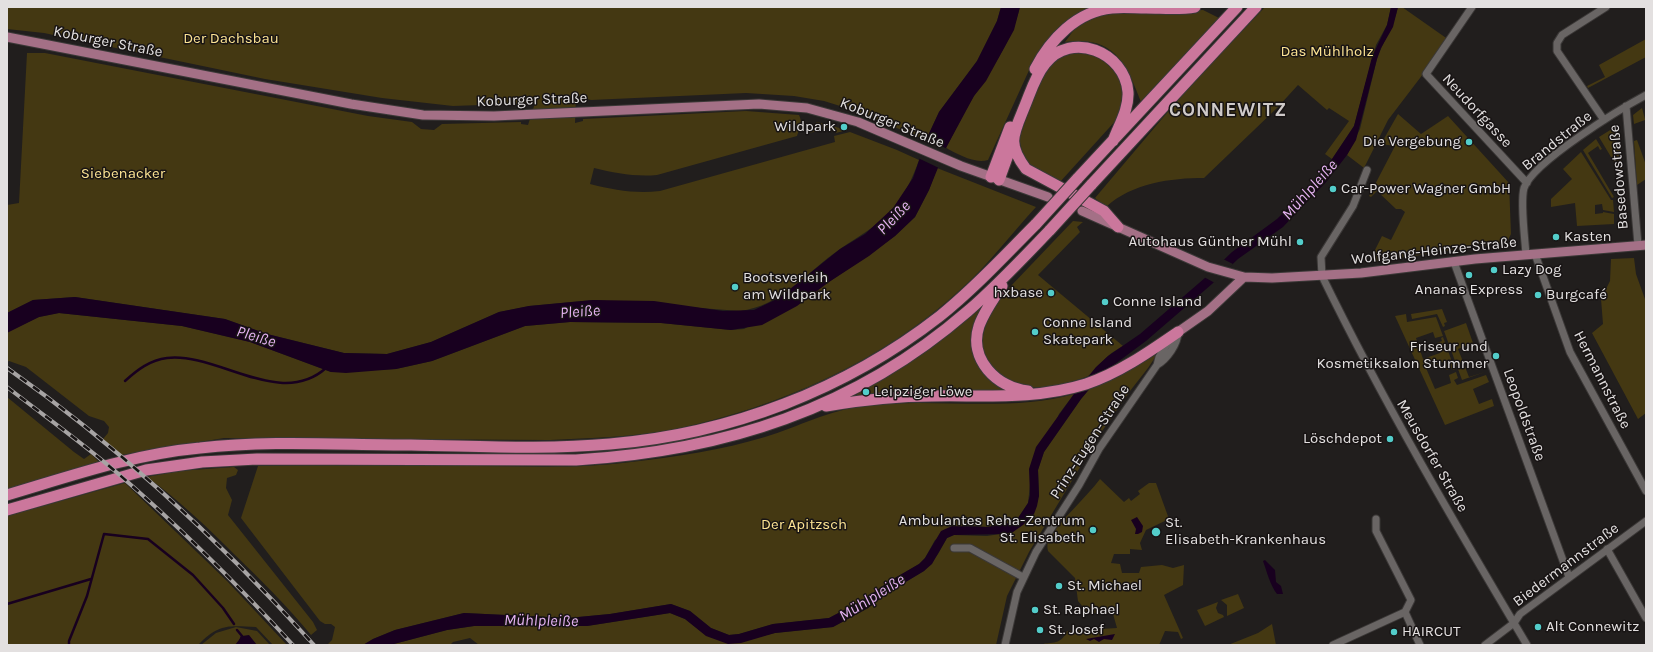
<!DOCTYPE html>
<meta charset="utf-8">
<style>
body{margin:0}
#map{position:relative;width:1653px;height:652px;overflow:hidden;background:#211e1d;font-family:Karla,sans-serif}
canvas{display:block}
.frame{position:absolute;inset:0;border:8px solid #e3e0e0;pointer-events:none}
</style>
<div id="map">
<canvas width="1653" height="652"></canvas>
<div class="frame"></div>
</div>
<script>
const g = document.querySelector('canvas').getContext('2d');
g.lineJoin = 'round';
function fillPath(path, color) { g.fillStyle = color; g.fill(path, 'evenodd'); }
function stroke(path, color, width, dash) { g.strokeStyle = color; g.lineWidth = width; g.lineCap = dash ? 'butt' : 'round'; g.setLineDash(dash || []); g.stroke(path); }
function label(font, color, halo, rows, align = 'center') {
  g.font = font + ' Karla,sans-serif'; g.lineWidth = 3; g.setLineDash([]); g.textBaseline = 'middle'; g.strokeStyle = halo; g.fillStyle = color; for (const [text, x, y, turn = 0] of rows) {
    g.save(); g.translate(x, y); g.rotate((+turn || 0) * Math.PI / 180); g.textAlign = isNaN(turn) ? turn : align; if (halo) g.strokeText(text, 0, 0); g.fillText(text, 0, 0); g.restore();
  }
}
const green = new Path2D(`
 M7 7H1001L997 21 977 61 939 112 926 140 853 110 824 101 794 96 746 93 591 100 576 96 575 123 583 121V119L746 111 799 115C803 122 799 129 797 136L657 175C635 177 615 173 594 168L590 184C614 190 636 194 660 191L835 142 834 136 850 132 897 150 919 160C913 177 905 195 893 208 877 227 859 236 840 249 807 272 781 306 740 311L593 300 529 306 499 312 431 342 387 354 344 353 267 334 225 319 75 297 33 300 7 313V205L19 203 27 53H45L368 116 412 122 421 129 434 130 442 124 521 122V124L528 125 535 103 453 106 382 98 265 79 44 33 7 29Z
 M1020 7H1099L1031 66 988 160C974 164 958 154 946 148 955 131 963 113 974 96 993 66 1011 43 1020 7Z
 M1265 7H1391L1387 25 1376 45 1354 126 1332 159 1325 154 1349 121 1329 108 1327 110 1298 85 1277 108 1204 178C1171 178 1132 183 1106 207L1095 198 1188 88Z
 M1398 7H1402L1449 40 1388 120 1364 168 1347 155 1360 129 1377 59C1383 41 1394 26 1398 7Z
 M1203 10 1219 18 1141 102C1126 62 1113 35 1065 42L1076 27 1105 13Z
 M1646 39V57L1588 88 1587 86 1605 77 1599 65Z
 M1075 51 1096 54 1120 76 1124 97 1118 118 1060 182 1030 166 1024 158 1019 139 1031 104 1046 71 1060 56Z
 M1642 108 1646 123 1645 120 1634 124 1633 115Z
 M1398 114 1421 134 1448 116 1509 183 1511 234 1507 242 1374 262 1376 254 1374 252 1382 236 1391 240 1405 212 1401 209H1396L1377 191 1371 197 1369 196 1395 146 1381 144Z
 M817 122 847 130 836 133 835 130 830 132 828 127 810 133 813 125Z
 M1615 127 1618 130 1623 177 1599 137Z
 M1596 139 1602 149 1600 150 1598 146 1588 153 1614 197 1612 198 1583 150Z
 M1637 140 1646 165V179L1637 185 1634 141Z
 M1581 152 1611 200H1613L1614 212 1603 210 1602 204 1595 205V214L1603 213V212L1614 214V224L1577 226 1575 203 1551 207V199L1572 179 1563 169Z
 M937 168 1036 207C1011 234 989 264 961 289 883 361 779 407 676 429 636 437 591 438 550 440L224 438 121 455 103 439 108 433 109 427 104 421 89 416 26 367 9 361 7 362V332L39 317 59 313 182 326 250 342 331 372 396 369 432 361 525 326 570 322 661 323 731 330 744 329 829 282 895 236 915 217 929 190Z
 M1073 221 1083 222 1077 227 1080 232 1038 275 1123 346C1118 349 1112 352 1108 356 1101 362 1094 374 1086 377 1068 383 1049 389 1030 387 1018 385 1009 382 999 375 967 350 988 312 1009 288Z
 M1634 258 1636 274 1646 302V413L1638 419 1592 333 1603 324 1601 299 1610 281 1611 259Z
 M985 304 975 330 989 378 996 385 1011 391 856 396 857 394 931 348Z
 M1442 309 1447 322 1444 323 1445 326 1443 327 1437 314 1412 319 1411 314Z
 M1406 314 1407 322 1436 317 1443 336 1435 338 1433 332 1416 338 1423 359 1440 353 1437 343 1442 341 1441 338 1443 337 1455 370H1453L1452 368 1447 370 1443 362 1426 368 1435 389 1451 383 1449 375 1456 372 1458 378 1454 380 1457 385 1486 375 1489 382 1473 389 1479 404 1492 399 1494 406 1445 425 1395 316Z
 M1466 323 1473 343 1458 349 1469 377 1485 372 1462 380 1444 331Z
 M1158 353 1148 368 1130 391 1100 434 1029 552 1007 596 996 645H479L470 638 453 642 450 645H390L447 630 474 626H587L670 613 685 619 707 636 758 637 775 633 833 627 868 608 889 592 924 571 938 554 947 538 954 535 987 536 1013 532 1039 496 1038 470 1044 452 1081 399 1089 389 1116 378Z
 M1074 394 1059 414 1030 485 1028 503 1018 518 1010 523 1001 525 987 527 965 525 935 540 925 558 919 564 884 585 863 600 829 618 773 624 739 634 729 635 711 628 690 611 671 604 610 614 568 618 464 613 395 630 373 639 363 645H327L332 640 335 627 331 624H325L320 621 241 518 258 466C330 465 402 465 473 466 526 466 579 469 631 462 676 457 722 450 765 437 798 427 829 410 864 406 931 397 1008 413 1074 394Z
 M7 397 74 452 84 459 91 454 99 462 7 489Z
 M234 467 238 470 236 475 227 478 226 488 232 500 228 515 313 622 317 630 311 635C287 606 261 580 235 555 207 527 179 500 147 477L178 471Z
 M1100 479 1124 502 1129 498 1131 501 1140 494 1138 491 1149 483H1156L1169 519 1146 530 1140 543 1142 550 1130 549V554H1114L1111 563 1120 564 1122 573H1139L1141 567 1162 565 1173 568 1184 565 1183 585 1164 595 1183 638 1181 639 1178 632 1165 631 1159 645H1040C1049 641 1060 647 1067 631L1117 628 1113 614 1088 613 1078 601 1075 578 1048 551C1047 547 1047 543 1049 539 1062 518 1085 499 1100 479Z
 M125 483 227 581 287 645H273L256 627C228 626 220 623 198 645H7V516Z
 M1238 594 1244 608 1227 616V605L1221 600Z
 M1218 602 1216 608 1218 613 1223 615 1224 617 1205 626 1197 610Z
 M1272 624 1276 645H1228L1258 633Z
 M236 627 257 631 270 645H201L216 633Z`);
const water = new Path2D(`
 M1001 7H1020L1014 30 986 81 974 96 946 148 929 190 915 217 895 236 869 256 829 282 797 306 762 325 731 330 661 323 570 322 525 326 432 361 396 369 346 373 331 372 250 342 182 326 59 313 39 317 7 333V313L33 300 75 297 225 319 267 334 344 353 387 354 431 342 499 312 529 306 593 300 654 301 723 311 754 310 779 298 840 249 865 234 893 208 913 178 926 140 939 112 977 61 997 21Z
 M1391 7H1398L1393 27 1381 48 1377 59 1356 140 1347 155 1327 181 1283 227 1238 259 1212 284 1146 341 1103 373 1081 399 1044 452 1038 470 1039 496 1037 506 1034 514 1023 525 1013 532 1003 534 954 535 947 538 932 564 924 571 889 592 868 608 833 627 775 633 741 643 728 644 706 636 685 619 670 613 587 626H474L447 630 390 645H363L373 639 395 630 464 613 568 618 610 614 671 604 690 611 711 628 729 635 739 634 773 624 829 618 863 600 893 579 919 564 925 558 941 531 952 526 987 527 1010 523 1018 518 1028 503 1030 495 1029 469 1036 447 1074 394 1096 367 1108 356 1140 334 1206 277 1232 252 1277 219 1316 180 1332 159 1354 126 1372 57 1387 25Z
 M1137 517 1143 526 1142 532 1138 534H1135L1136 529 1131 520Z
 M1265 560 1275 570 1276 582 1281 586 1283 594H1277C1270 585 1267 572 1263 561Z
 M1115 634 1112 640 1104 639 1099 642 1094 639 1090 641 1086 639Z
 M249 635 257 645H235L242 636Z`);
const pier = new Path2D(`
 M924 139 948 149 939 168 918 158Z
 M1223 259 1233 264 1215 283 1204 277Z`);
const stream = new Path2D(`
 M125 381C137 370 150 360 167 358 218 352 280 409 326 368
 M7 604 91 579
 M237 630 242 636 239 645
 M69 645V641L87 596 104 534 148 539 193 575 223 608 234 624`);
const minor = new Path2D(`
 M1472 7 1426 74 1527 183
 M1626 106 1638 245
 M1604 120 1557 51V43L1562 35 1606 7
 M1367 170 1353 206 1321 257 1322 276C1384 403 1455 524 1527 645
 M1535 254 1570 352 1646 491
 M1526 255C1525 239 1520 202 1524 188 1533 162 1620 109 1646 95
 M1454 262 1569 577
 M1157 365 1159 357 1169 341
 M954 548H970L1023 577
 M1607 549 1646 618
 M1405 612 1420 645
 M1005 645 1017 592 1036 552 1079 485 1099 449 1157 365C1167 359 1178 344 1178 332
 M1333 645 1405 612 1411 600 1376 531V519
 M1485 645 1514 623 1520 614 1646 521`);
const major = new Path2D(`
 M7 37 351 104 423 115 494 116 759 104 807 108 858 122 961 166 1048 197
 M1082 211 1208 267 1244 277 1272 278 1361 273 1475 259 1646 245
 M1178 332 1208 311 1244 277`);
const highway = new Path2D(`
 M1035 69C1050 40 1077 11 1112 8 1123 7 1135 8 1146 8 1162 8 1179 10 1195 7
 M1113 141C1119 125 1129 109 1128 92 1125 52 1071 30 1045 64 1035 76 1030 94 1024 108 1013 135 1007 144 1026 169L1104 211 1118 227
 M991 177 1010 127
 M1077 179 1237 7
 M999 180 1012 144
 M1091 185 1256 7
 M1002 286C993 299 984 312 979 326 968 359 997 388 1028 391
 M826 406C862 400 897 396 932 396 984 395 1035 400 1086 384 1119 373 1149 352 1178 332
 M7 495C71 476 134 454 200 448 270 440 341 445 411 445 477 446 544 450 610 444 730 434 845 390 940 316 975 288 1005 255 1036 224
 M7 510 146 470 202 462 257 459 576 460C724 451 855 409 968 311 997 286 1023 258 1050 230`);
const rail = new Path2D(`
 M7 368C120 447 222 543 314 645
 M7 387C43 415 80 441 115 471 178 525 237 584 293 645`);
const highwayBridge = new Path2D(`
 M1036 224 1077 179
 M1050 230 1091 185`);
const markers = [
 [844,127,4,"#53cdca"],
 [1469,142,4,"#53cdca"],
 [1333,189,4,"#53cdca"],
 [1556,237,4,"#53cdca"],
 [1300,242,4,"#53cdca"],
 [1494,270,4,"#53cdca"],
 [1469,275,4,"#53cdca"],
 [735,287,4,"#53cdca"],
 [1051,293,4,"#53cdca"],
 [1538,295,4,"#53cdca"],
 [1105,302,4,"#53cdca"],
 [1035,332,4,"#53cdca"],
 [1496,356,4,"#53cdca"],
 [866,392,4,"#53cdca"],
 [1390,439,4,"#53cdca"],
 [1093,530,4,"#53cdca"],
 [1156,532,5,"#53cdca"],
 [1059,586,4,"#53cdca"],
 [1035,610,4,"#53cdca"],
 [1538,627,4,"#53cdca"],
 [1040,630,4,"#53cdca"],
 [1394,632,4,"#53cdca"]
];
const parkNames = [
 ["Der Dachsbau",231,39],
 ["Das Mühlholz",1327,52],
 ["Siebenacker",123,174],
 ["Der Apitzsch",804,525]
];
const streetNames = [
 ["Koburger Straße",108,42,11],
 ["Koburger Straße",532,100,-2],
 ["Neudorfgasse",1477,111,47],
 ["Koburger Straße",892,123,22],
 ["Brandstraße",1557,141,-39],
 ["Basedowstraße",1619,177,-95],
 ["Wolfgang-Heinze-Straße",1434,251,-6],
 ["Hermannstraße",1602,380,63],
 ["Leopoldstraße",1524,415,70],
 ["Prinz-Eugen-Straße",1090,442,-57],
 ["Meusdorfer Straße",1432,456,60],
 ["Biedermannstraße",1566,565,-37]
];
const poiNames = [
 ["Wildpark",836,127,"right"],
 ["Die Vergebung",1461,142,"right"],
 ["Car-Power Wagner GmbH",1341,189],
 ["Kasten",1564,237],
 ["Autohaus Günther Mühl",1292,242,"right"],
 ["Lazy Dog",1502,270],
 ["Bootsverleih",743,278],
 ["am Wildpark",743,295],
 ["Ananas Express",1469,290,"center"],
 ["hxbase",1043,293,"right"],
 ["Burgcafé",1546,295],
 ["Conne Island",1113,302],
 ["Conne Island",1043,323],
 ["Skatepark",1043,340],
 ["Friseur und",1488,347,"right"],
 ["Kosmetiksalon Stummer",1488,364,"right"],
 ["Leipziger Löwe",874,392],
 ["Löschdepot",1382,439,"right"],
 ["Ambulantes Reha-Zentrum",1085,521,"right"],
 ["St. Elisabeth",1085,538,"right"],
 ["St.",1165,523],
 ["Elisabeth-Krankenhaus",1165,540],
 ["St. Michael",1067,586],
 ["St. Raphael",1043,610],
 ["Alt Connewitz",1546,627],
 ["St. Josef",1048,630],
 ["HAIRCUT",1402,632]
];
const waterNames = [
 ["Mühlpleiße",1310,190,-48],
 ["Pleiße",894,218,-46],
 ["Pleiße",580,312,-4],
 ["Pleiße",256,337,17],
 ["Mühlpleiße",872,598,-32],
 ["Mühlpleiße",541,621,1]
];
const districtNames = [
 ["CONNEWITZ",1228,111]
];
fillPath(green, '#443812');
fillPath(water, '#18001f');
fillPath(pier, '#211e1d');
stroke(stream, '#18001f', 2.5);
stroke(minor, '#3b3837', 9);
stroke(major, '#3b3837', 11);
stroke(highway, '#3b3837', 13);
stroke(minor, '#696564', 7);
stroke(major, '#a47086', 9);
stroke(highway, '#cb779c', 11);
stroke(rail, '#a7a4a4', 4);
stroke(rail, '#181414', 2.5, [8]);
stroke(highwayBridge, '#3b3837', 13, []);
stroke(highwayBridge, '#cb779c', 11);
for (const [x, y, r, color] of markers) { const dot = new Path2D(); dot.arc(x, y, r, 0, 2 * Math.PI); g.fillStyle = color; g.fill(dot); stroke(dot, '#181414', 1.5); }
label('15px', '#fce393', '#181414', parkNames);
label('15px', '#e3e0e0', '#181414', streetNames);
label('15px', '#e3e0e0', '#181414', poiNames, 'left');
label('italic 16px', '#e5b2f2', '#181414', waterNames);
g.letterSpacing = '1px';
label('bold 19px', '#cfcac9', '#181414', districtNames);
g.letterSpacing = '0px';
</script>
